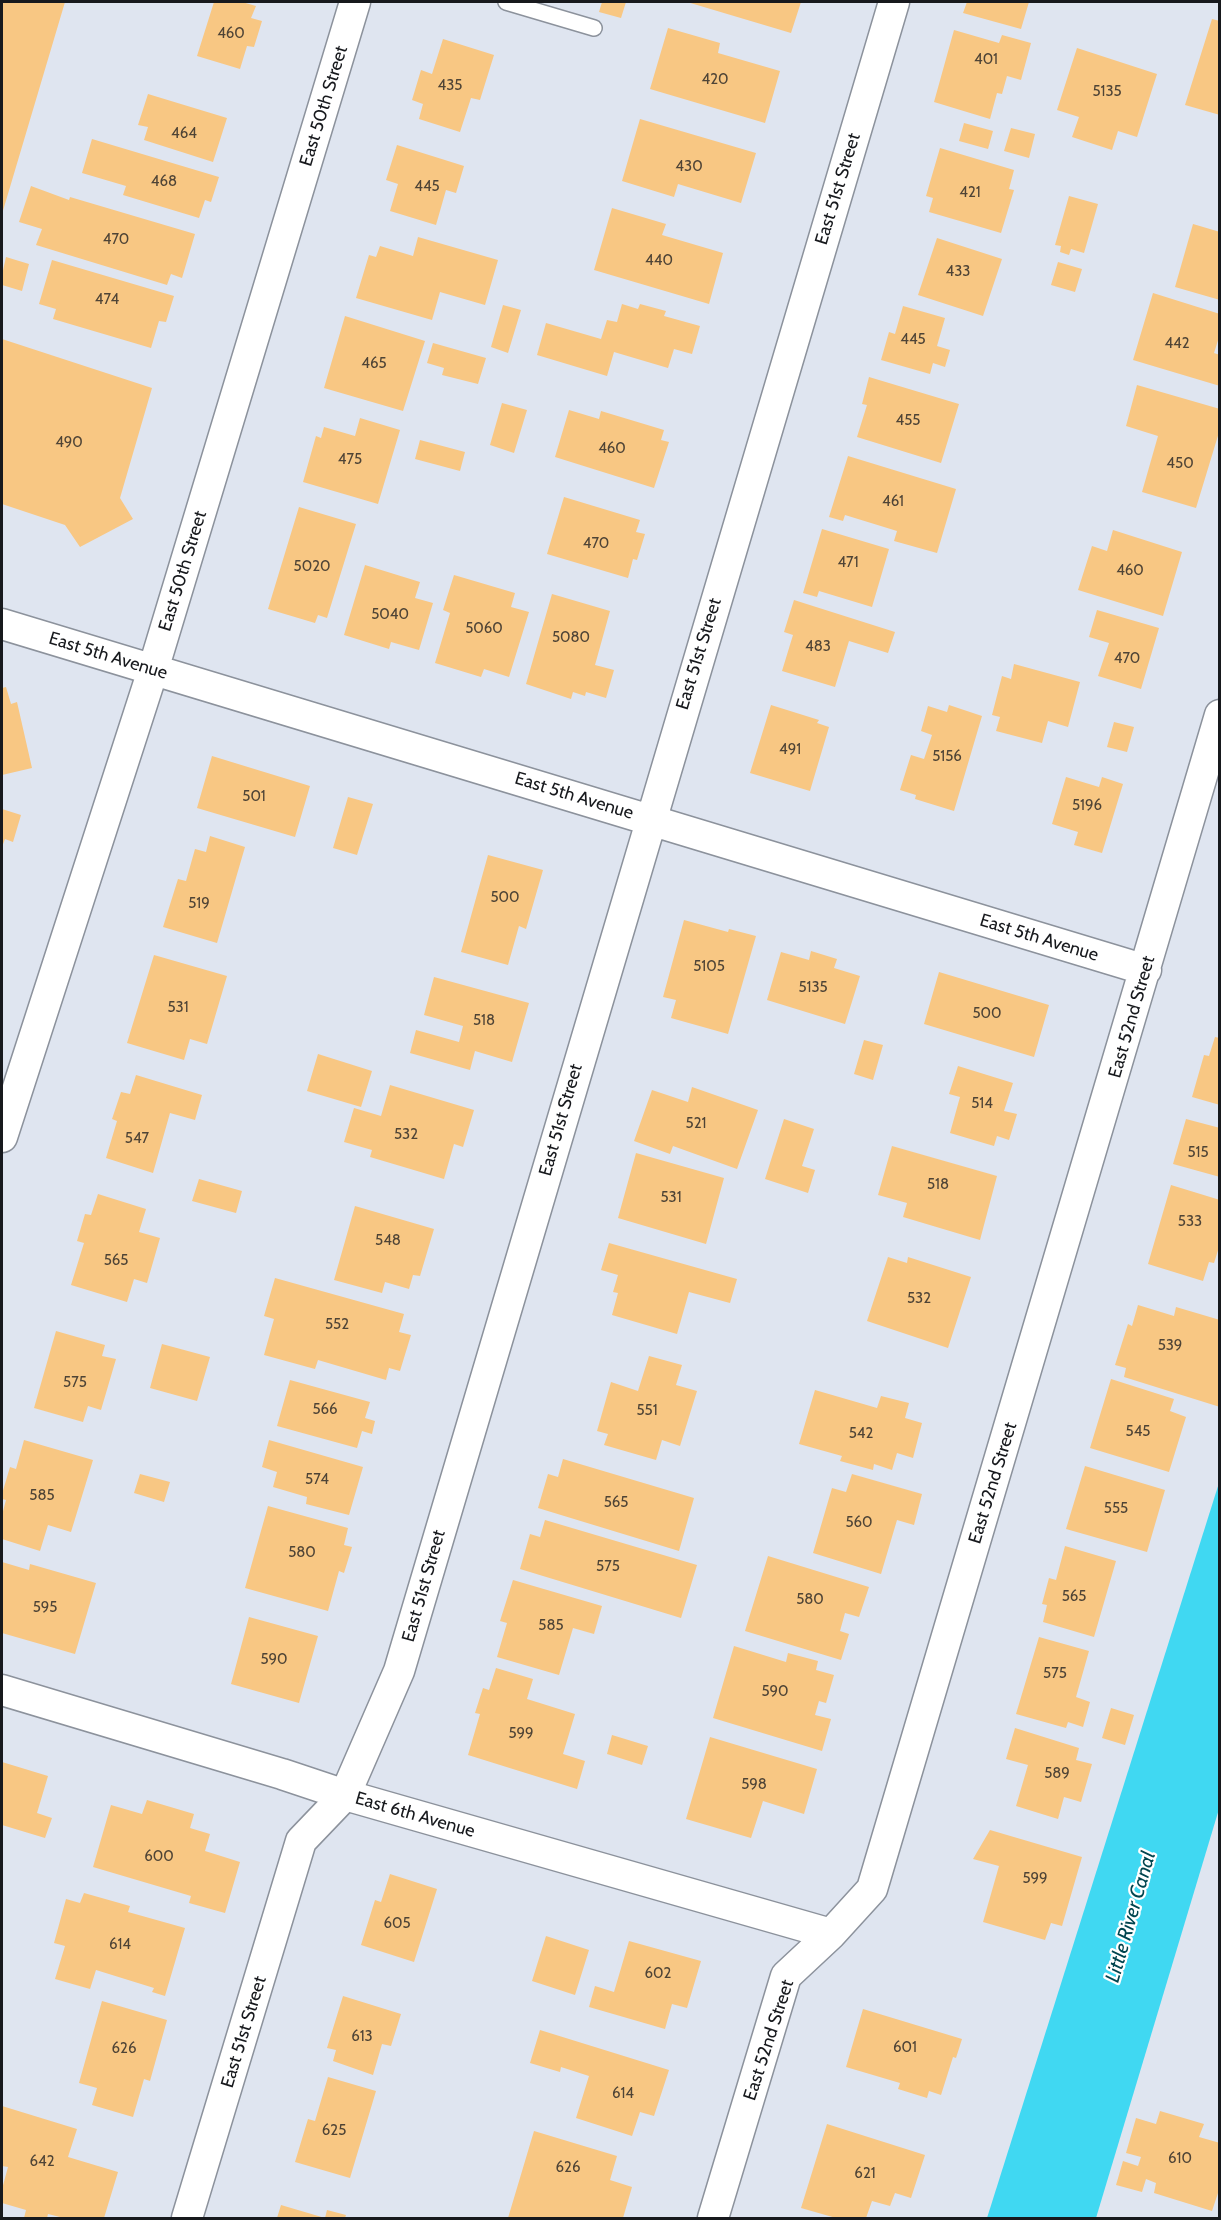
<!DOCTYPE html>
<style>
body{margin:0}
#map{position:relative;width:1221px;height:2220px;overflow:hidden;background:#dfe5f0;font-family:Cabin,sans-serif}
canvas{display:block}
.frame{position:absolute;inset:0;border:3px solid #17191d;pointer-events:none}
</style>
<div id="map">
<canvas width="1221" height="2220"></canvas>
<div class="frame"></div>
</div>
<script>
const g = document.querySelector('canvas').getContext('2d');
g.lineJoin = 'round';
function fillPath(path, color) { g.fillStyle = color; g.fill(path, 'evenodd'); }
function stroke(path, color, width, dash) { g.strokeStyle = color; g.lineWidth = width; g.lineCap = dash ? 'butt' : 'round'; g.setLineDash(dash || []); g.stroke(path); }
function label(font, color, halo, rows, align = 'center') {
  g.font = font + ' Cabin,sans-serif'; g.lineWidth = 4.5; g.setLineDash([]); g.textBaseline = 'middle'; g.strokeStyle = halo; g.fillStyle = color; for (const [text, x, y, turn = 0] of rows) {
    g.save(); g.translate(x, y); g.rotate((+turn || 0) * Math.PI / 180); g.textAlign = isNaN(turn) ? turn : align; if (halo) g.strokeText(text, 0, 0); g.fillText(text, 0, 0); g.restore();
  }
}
const water = new Path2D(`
 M1219 1483V1809L1096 2218H987Z`);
const building = new Path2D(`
 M2 2H65L2 214Z
 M214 2H242L256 6 251 18 262 21 254 47 247 46 240 69 197 56Z
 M602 2H626L621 18 599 12Z
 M687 2H801L791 33Z
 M967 2H1029L1021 29 963 13Z
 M1212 19 1220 21V115L1185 105Z
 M668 28 720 43 718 53 780 71 765 123 650 89Z
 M954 30 999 43 1002 35 1031 43 1021 80 1007 76 1002 94 997 93 990 119 934 102Z
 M443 39 494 55 480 100 471 98 460 132 419 119 423 104 412 100 421 70 432 74Z
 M1077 48 1157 74 1137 137 1118 131 1112 150 1072 137 1079 117 1057 110Z
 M148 94 227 118 213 162 144 140 148 127 138 125Z
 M640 119 756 153 741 203 678 184 674 197 622 181Z
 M964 123 993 131 988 149 959 141Z
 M1011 128 1035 134 1029 158 1004 151Z
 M92 139 219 177 211 202 205 200 199 218 123 195 126 186 82 173Z
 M397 145 464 166 456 193 446 190 436 225 390 211 398 184 386 180Z
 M940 148 1014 170 1009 189 1014 190 1001 233 929 212 933 198 926 196Z
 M31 186 69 200 70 197 195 234 182 278 171 274 167 285 36 245 42 229 19 222Z
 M1069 196 1098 204 1084 253 1071 249 1069 255 1060 252 1061 246 1055 245Z
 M612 208 666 224 662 235 723 253 709 304 594 270Z
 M1193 224 1220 232V300L1175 287Z
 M418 237 498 260 485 305 440 292 432 320 356 298 369 255 376 257 380 246 413 256Z
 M937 238 1002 259 983 316 918 295Z
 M6 257 29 264 22 291 2 285V275Z
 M52 260 174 296 166 322 159 321 151 348 53 319 56 309 39 304Z
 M1058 262 1082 269 1075 292 1051 285Z
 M1153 293 1220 314V334L1214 353 1220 355V386L1133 360Z
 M622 304 638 309 640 304 666 311 664 316 700 326 692 354 674 349 668 368 614 352 607 376 537 355 546 323 601 339 607 320 617 322Z
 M503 305 521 310 508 353 491 347Z
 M903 306 945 318 937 346 950 350 945 367 933 363 930 374 881 360 889 332 895 334Z
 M345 316 425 341 403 411 324 388Z
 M2 339 152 388 120 498 133 519 80 547 65 525 2 504Z
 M433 343 486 358 478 384 442 375 444 368 427 363Z
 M869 377 959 404 941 463 857 437 867 405 862 404Z
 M1137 385 1220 409V429L1196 508 1142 492 1158 436 1126 426Z
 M502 403 527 410 514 453 490 445Z
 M569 410 599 419 601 411 664 430 661 440 669 442 654 488 555 457Z
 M360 418 400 430 378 504 303 482 316 436 321 438 324 427 355 436Z
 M420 440 465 452 460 471 415 459Z
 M848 456 956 489 937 553 894 541 897 531 845 515 843 521 829 517Z
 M564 497 640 520 636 532 645 534 637 560 633 559 628 578 547 554Z
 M299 507 356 524 327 618 318 615 315 623 268 609Z
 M822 529 889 549 872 607 819 591 817 597 803 593Z
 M1113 530 1182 552 1163 616 1078 590 1092 546 1107 551Z
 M365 565 420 582 415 598 433 603 419 650 391 642 389 649 344 635Z
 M454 575 515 593 511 607 529 612 509 677 484 669 481 677 435 663 450 613 443 610Z
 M552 594 610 611 595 665 614 670 606 698 586 692 585 696 573 692 571 699 526 684Z
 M794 600 895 632 888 653 849 641 835 687 782 671 793 635 784 632Z
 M1097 610 1159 628 1141 689 1098 676 1109 643 1089 637Z
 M1014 664 1080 682 1068 727 1048 721 1042 743 996 731 1000 717 992 715 1002 676 1011 679Z
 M6 687 11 704 17 702 32 768 2 775V688Z
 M771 705 819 720 817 723 829 727 810 791 750 773Z
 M949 705 982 716 954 811 915 799 916 795 900 790 911 755 924 759 932 735 921 731 928 706 947 712Z
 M1114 722 1134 727 1127 752 1107 747Z
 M212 756 310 786 295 837 197 808Z
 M1066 777 1099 787 1102 777 1123 784 1102 853 1074 845 1078 832 1052 824Z
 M348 797 373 804 357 855 333 848Z
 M2 809 21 815 13 842 5 839 2 847Z
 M210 836 245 847 217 943 163 927 178 879 186 881 195 849 206 852Z
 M488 855 543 870 526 929 519 926 508 965 461 952Z
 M684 920 728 932 729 929 756 936 728 1034 671 1018 676 1000 663 997Z
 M811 951 837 959 834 968 860 976 845 1024 767 1000 781 952 809 960Z
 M154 955 227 976 207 1044 190 1039 184 1060 127 1043Z
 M939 972 1049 1005 1034 1057 924 1024Z
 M434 977 529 1003 512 1062 475 1051 470 1070 410 1053 416 1030 459 1042 463 1026 424 1015Z
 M1215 1037 1220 1038V1105L1192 1097 1204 1055 1209 1056Z
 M864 1040 883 1045 873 1080 854 1074Z
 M318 1054 372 1071 361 1107 307 1091Z
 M958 1066 1013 1083 1004 1111 1017 1114 1009 1140 997 1136 994 1146 950 1133 960 1097 949 1094Z
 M136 1075 202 1095 195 1120 170 1113 153 1173 106 1158 117 1121 112 1119 121 1092 130 1094Z
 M390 1085 474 1110 463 1147 454 1144 444 1179 370 1157 372 1150 344 1142 354 1108 381 1116Z
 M692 1087 758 1110 737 1169 673 1146 670 1154 634 1141 652 1090 688 1102Z
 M784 1119 814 1129 802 1166 815 1170 808 1193 765 1179Z
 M1186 1119 1220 1128V1177L1173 1164Z
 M892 1146 997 1176 980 1240 903 1217 907 1203 878 1195Z
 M636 1153 724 1178 706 1244 618 1218Z
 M199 1179 242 1191 236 1213 192 1201Z
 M1171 1185 1220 1200V1244L1214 1263 1209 1262 1203 1281 1148 1264Z
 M98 1194 146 1209 139 1232 160 1238 147 1283 134 1279 127 1302 71 1285 84 1243 77 1241 85 1214 91 1215Z
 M355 1206 434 1229 420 1276 413 1275 409 1289 385 1282 382 1293 334 1280Z
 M609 1243 737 1279 730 1303 689 1292 677 1334 612 1315 618 1293 613 1292 618 1275 601 1270Z
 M888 1257 907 1263 908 1257 971 1277 948 1348 867 1321Z
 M275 1278 404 1314 399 1332 411 1335 400 1371 389 1368 386 1380 318 1360 315 1369 264 1355 274 1319 264 1316Z
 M1138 1305 1174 1316 1176 1307 1220 1320V1407L1124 1377 1126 1368 1115 1365 1128 1324 1132 1326Z
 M56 1331 105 1345 102 1356 116 1359 101 1410 88 1406 83 1422 34 1408Z
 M162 1344 210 1357 197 1401 150 1388Z
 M649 1356 682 1365 676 1385 697 1391 680 1446 662 1440 656 1460 604 1445 608 1434 597 1431 611 1382 638 1391Z
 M1111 1379 1174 1399 1170 1411 1186 1417 1169 1472 1090 1448Z
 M290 1380 370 1402 365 1418 375 1421 372 1434 362 1431 357 1448 277 1426Z
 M815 1390 877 1408 881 1396 909 1403 905 1418 922 1423 913 1458 897 1453 892 1470 874 1464 873 1470 840 1461 842 1456 799 1444Z
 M24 1440 93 1460 71 1532 48 1525 40 1551 2 1539V1515L6 1500 2 1499V1494L10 1467 16 1469Z
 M269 1440 363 1467 349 1515 306 1504 307 1497 273 1487 277 1472 262 1467Z
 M563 1459 694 1498 679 1551 538 1508 548 1474 558 1477Z
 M1085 1466 1165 1490 1147 1552 1066 1529Z
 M140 1474 170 1482 164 1502 134 1493Z
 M852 1474 922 1494 914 1525 897 1520 881 1574 813 1553 832 1488 846 1492Z
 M268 1506 348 1528 344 1545 352 1547 344 1573 339 1571 328 1611 245 1588Z
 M545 1520 697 1565 681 1618 520 1569 530 1534 540 1537Z
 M1065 1546 1116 1561 1094 1637 1043 1622 1047 1605 1042 1604 1049 1578 1056 1580Z
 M768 1556 869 1587 859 1617 845 1613 840 1631 849 1634 841 1660 745 1631Z
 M2 1562 29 1570 30 1564 96 1583 75 1654 2 1633Z
 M513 1580 602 1606 594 1634 573 1628 559 1675 497 1657 507 1623 500 1621Z
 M249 1617 318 1636 299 1703 231 1684Z
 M1039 1637 1089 1651 1076 1697 1090 1702 1083 1727 1068 1722 1066 1728 1016 1714Z
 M734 1646 786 1662 788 1653 818 1661 816 1670 834 1675 826 1703 819 1701 815 1715 831 1719 822 1751 713 1718Z
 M496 1668 533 1679 527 1699 575 1714 563 1754 585 1761 577 1789 468 1755 480 1714 475 1713 483 1688 489 1690Z
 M1111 1708 1134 1715 1125 1745 1102 1738Z
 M1015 1728 1079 1748 1076 1760 1092 1764 1081 1802 1064 1797 1058 1819 1016 1806 1028 1765 1006 1759Z
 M612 1735 648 1746 642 1765 607 1754Z
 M710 1737 817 1769 804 1814 763 1801 751 1838 686 1819Z
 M2 1762 48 1776 37 1813 52 1818 45 1838 2 1825Z
 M147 1800 194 1814 190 1828 210 1834 205 1851 240 1862 225 1913 189 1903 191 1896 93 1867 111 1805 142 1814Z
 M990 1830 1082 1857 1062 1926 1051 1923 1045 1940 983 1922 999 1866 973 1859Z
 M390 1874 437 1889 414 1962 361 1945 375 1900 381 1902Z
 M84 1893 130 1906 128 1912 185 1928 165 1996 152 1992 154 1988 96 1970 90 1989 55 1979 65 1946 54 1943 66 1899 80 1903Z
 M546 1936 589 1950 575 1995 532 1981Z
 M629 1941 701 1961 687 2008 672 2004 665 2029 589 2007 595 1986 614 1992Z
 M343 1996 401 2014 391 2046 382 2044 373 2075 333 2061 336 2050 327 2048Z
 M102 2001 167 2020 150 2081 144 2079 133 2117 92 2105 97 2088 79 2083Z
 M863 2009 962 2039 956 2058 953 2057 941 2095 929 2091 927 2098 898 2089 900 2083 846 2067Z
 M540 2030 669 2070 654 2116 640 2112 632 2136 576 2118 589 2076 561 2067 560 2072 530 2063Z
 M328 2077 376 2091 350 2178 295 2162 308 2119 315 2121Z
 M2 2106 77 2129 68 2157 118 2172 104 2218H64L48 2214 47 2218H24L26 2210 2 2203V2189L8 2167 2 2166Z
 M1160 2111 1204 2124 1199 2137 1220 2143V2187L1212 2211 1154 2193 1156 2183 1146 2179 1142 2192 1116 2185 1123 2161 1138 2166 1141 2157 1126 2153 1136 2118 1156 2124Z
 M827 2124 925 2155 911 2198 895 2193 890 2206 872 2201 866 2218H836L801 2208Z
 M534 2131 617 2156 610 2180 632 2187 623 2218H508Z
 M281 2205 325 2218 327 2210 346 2215 345 2218H277Z`);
const lane = new Path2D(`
 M506 2 594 28`);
const street = new Path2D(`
 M2 624 1146 970
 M2 1137 153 670 355 2
 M2 1690 282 1774 345 1795 831 1934
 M187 2218 301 1841 345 1795 399 1671 894 2
 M713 2218 786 1976 831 1934 872 1889 1220 715`);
const numberNames = [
 ["460",231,34],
 ["401",986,60],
 ["420",715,80],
 ["435",450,86],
 ["5135",1107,92],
 ["464",184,134],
 ["430",689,167],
 ["468",164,182],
 ["445",427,187],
 ["421",970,193],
 ["470",116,240],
 ["440",659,261],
 ["433",958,272],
 ["474",107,300],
 ["445",913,340],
 ["442",1177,344],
 ["465",374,364],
 ["455",908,421],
 ["490",69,443],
 ["460",612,449],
 ["475",350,460],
 ["450",1180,464],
 ["461",893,502],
 ["470",596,544],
 ["471",848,563],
 ["5020",312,567],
 ["460",1130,571],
 ["5040",390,615],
 ["5060",484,629],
 ["5080",571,638],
 ["483",818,647],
 ["470",1127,659],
 ["491",790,750],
 ["5156",947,757],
 ["501",254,797],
 ["5196",1087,806],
 ["500",505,898],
 ["519",199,904],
 ["5105",709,967],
 ["5135",813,988],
 ["531",178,1008],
 ["500",987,1014],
 ["518",484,1021],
 ["514",982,1104],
 ["521",696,1124],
 ["532",406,1135],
 ["547",137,1139],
 ["515",1198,1153],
 ["518",938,1185],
 ["531",671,1198],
 ["533",1190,1222],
 ["548",388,1241],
 ["565",116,1261],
 ["532",919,1299],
 ["552",337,1325],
 ["539",1170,1346],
 ["575",75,1383],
 ["566",325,1410],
 ["551",647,1411],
 ["545",1138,1432],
 ["542",861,1434],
 ["574",317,1480],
 ["585",42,1496],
 ["565",616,1503],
 ["555",1116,1509],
 ["560",859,1523],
 ["580",302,1553],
 ["575",608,1567],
 ["565",1074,1597],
 ["580",810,1600],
 ["595",45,1608],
 ["585",551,1626],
 ["590",274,1660],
 ["575",1055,1674],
 ["590",775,1692],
 ["599",521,1734],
 ["589",1057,1774],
 ["598",754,1785],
 ["600",159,1857],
 ["599",1035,1879],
 ["605",397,1924],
 ["614",120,1945],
 ["602",658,1974],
 ["613",362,2037],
 ["601",905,2048],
 ["626",124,2049],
 ["614",623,2094],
 ["625",334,2131],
 ["610",1180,2159],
 ["642",42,2162],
 ["626",568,2168],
 ["621",865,2174]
];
const streetNames = [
 ["East 50th Street",324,106,-73],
 ["East 51st Street",838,189,-73],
 ["East 50th Street",183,571,-73],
 ["East 51st Street",699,654,-73],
 ["East 5th Avenue",108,656,17],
 ["East 5th Avenue",574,796,17],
 ["East 5th Avenue",1039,938,17],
 ["East 52nd Street",1132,1017,-74],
 ["East 51st Street",561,1120,-74],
 ["East 52nd Street",993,1483,-73],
 ["East 51st Street",424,1586,-74],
 ["East 6th Avenue",415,1815,16],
 ["East 51st Street",244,2032,-73],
 ["East 52nd Street",769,2040,-72]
];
const waterNames = [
 ["Little River Canal",1131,1917,-74]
];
fillPath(water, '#40d8f2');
fillPath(building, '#f8c783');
stroke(lane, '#8c929c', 18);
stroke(street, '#8c929c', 33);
stroke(lane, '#fff', 15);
stroke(street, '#fff', 30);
label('15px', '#4f4436', null, numberNames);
label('18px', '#17191d', '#fff', streetNames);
label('italic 20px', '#00454f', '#fff', waterNames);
</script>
